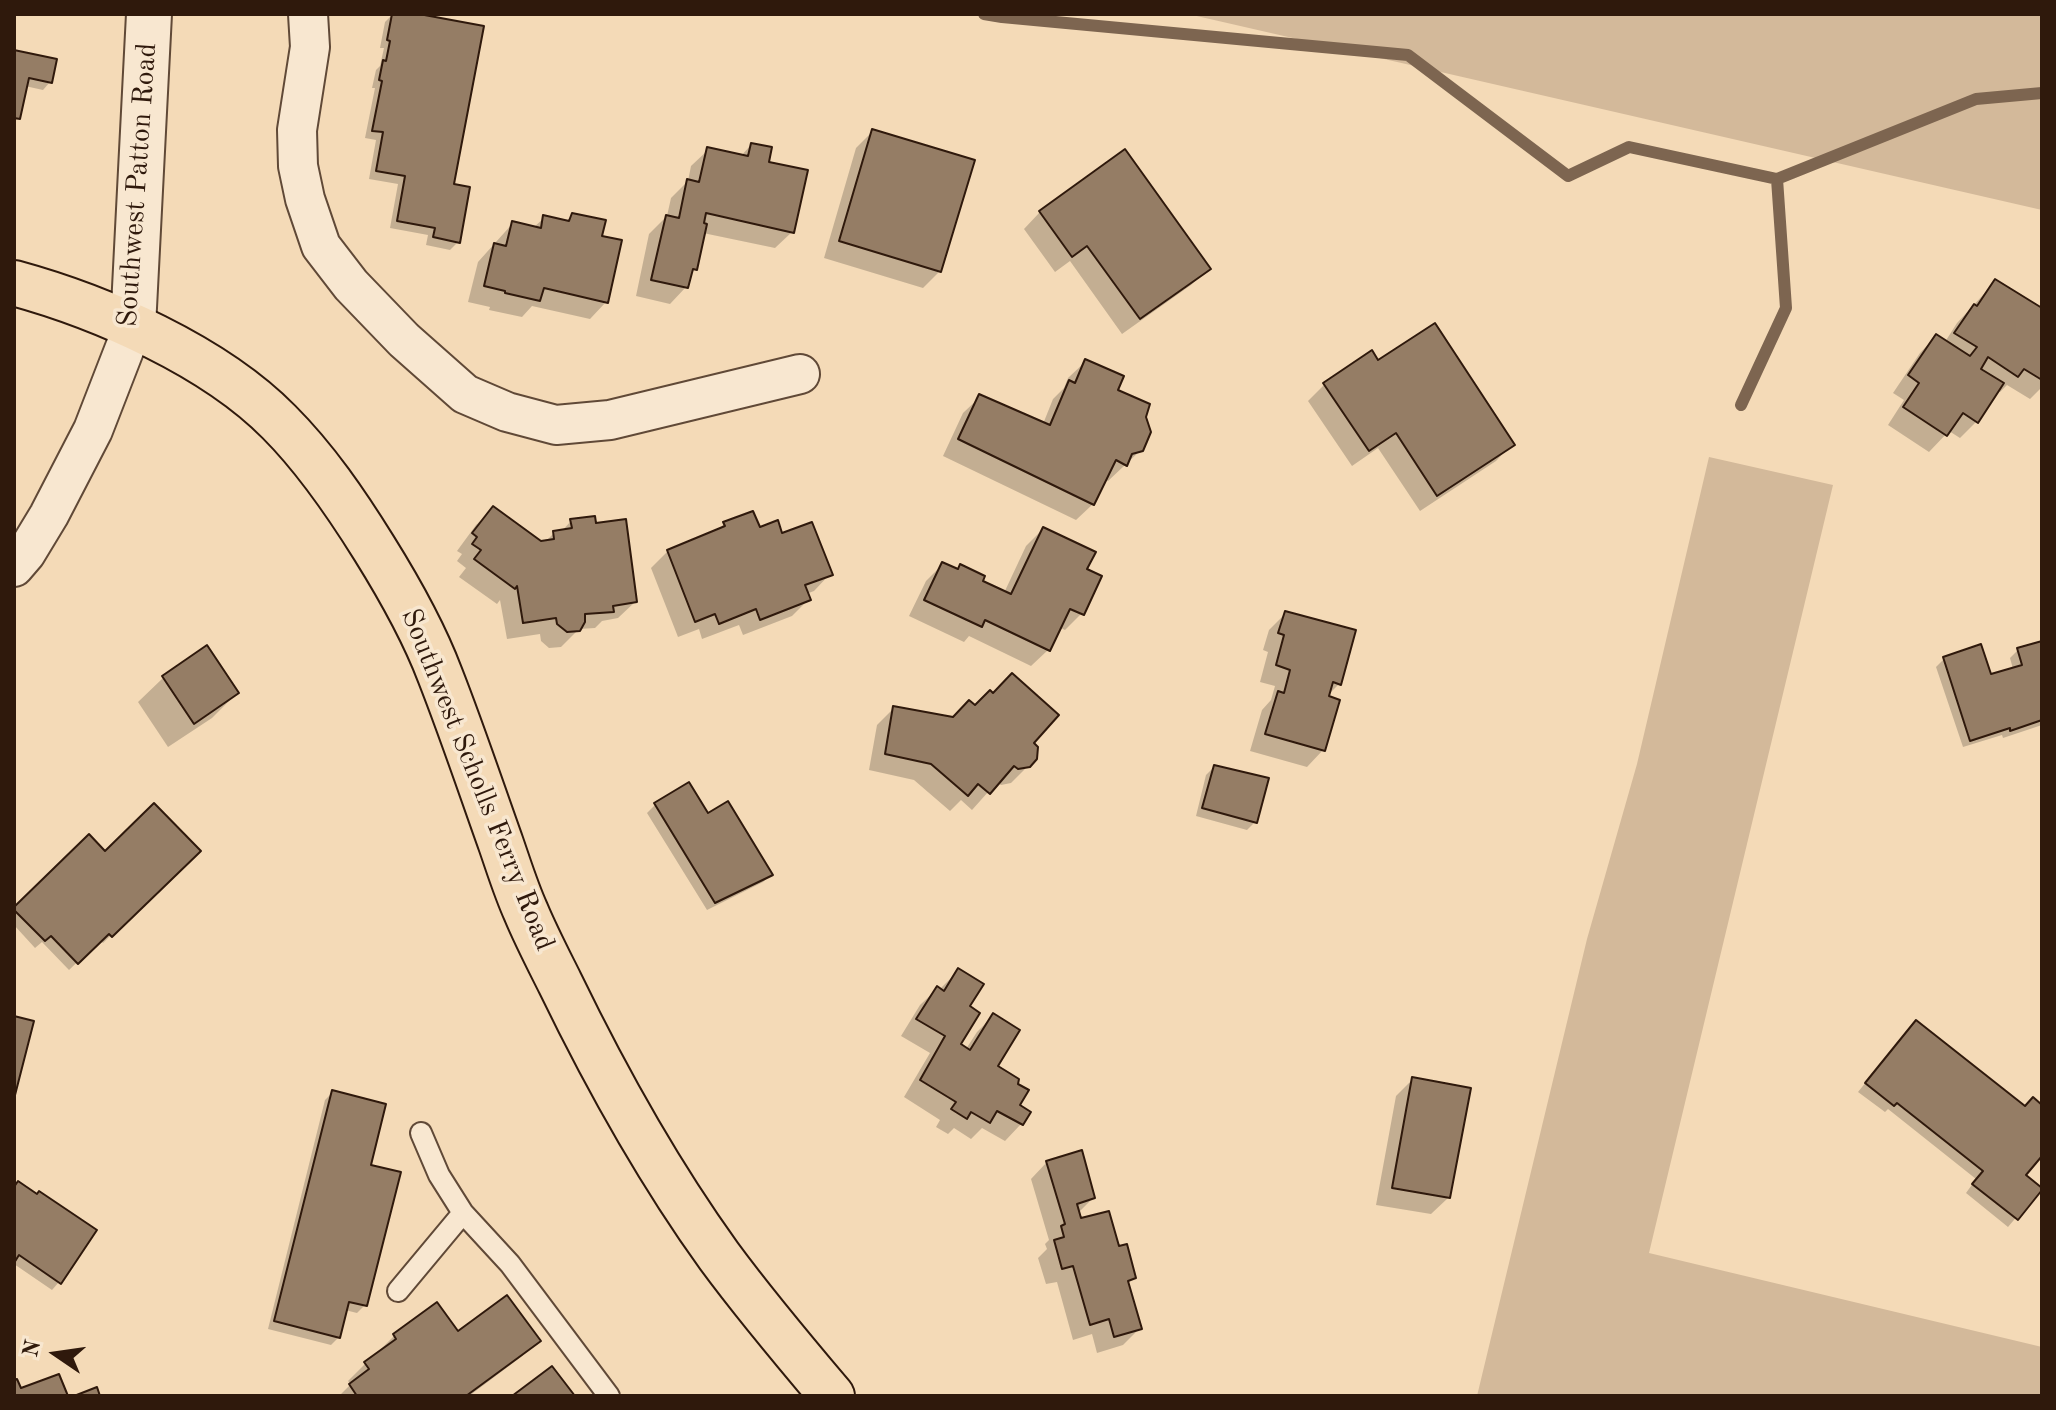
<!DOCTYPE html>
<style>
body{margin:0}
#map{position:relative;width:2056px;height:1410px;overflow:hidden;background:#f4dab7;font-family:"Old Standard TT",serif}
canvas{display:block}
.frame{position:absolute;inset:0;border:16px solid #2f190c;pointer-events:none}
.north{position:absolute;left:16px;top:1314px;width:80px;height:80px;-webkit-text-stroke:6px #f8e7d0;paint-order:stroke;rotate:283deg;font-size:22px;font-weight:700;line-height:32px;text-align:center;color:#2f190c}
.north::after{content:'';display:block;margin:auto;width:28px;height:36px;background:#2f190c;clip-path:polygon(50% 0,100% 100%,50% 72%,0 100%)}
</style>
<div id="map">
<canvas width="2056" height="1410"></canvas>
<div class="frame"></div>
<div class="north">N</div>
</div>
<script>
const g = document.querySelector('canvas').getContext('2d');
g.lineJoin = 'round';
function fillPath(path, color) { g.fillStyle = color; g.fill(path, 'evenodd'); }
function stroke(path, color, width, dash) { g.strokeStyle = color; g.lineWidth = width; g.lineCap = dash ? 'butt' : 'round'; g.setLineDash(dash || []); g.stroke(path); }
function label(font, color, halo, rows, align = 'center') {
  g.font = font + ' "Old Standard TT",serif'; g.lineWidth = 7; g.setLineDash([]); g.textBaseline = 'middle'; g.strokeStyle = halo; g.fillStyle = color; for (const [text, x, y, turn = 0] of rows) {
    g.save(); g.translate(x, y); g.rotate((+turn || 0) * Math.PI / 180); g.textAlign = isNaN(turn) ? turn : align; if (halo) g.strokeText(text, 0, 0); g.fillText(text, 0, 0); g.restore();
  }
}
const green = new Path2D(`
 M1188 14H1536L1537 16 1542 14H2042V210Z
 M1709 457 1833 485 1649 1253 2042 1347V1396H1477L1587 939 1637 764Z`);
const shadow = new Path2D(`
 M393 14H408L452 186 458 242 450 250 426 245 428 235 390 228 398 184 369 179 376 140 365 138 375 88H372L376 70 380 66 384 48H380L385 22Z
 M14 52 50 82 43 90 25 86 18 118 14 122Z
 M873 131 940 271 923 288 824 258 856 148Z
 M751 145 766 163 792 232 775 248 703 233 695 269 689 275 686 287 670 304 636 296 649 234 667 216 671 198 688 181 691 166 708 150 740 157Z
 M1040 212 1208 269 1191 285 1122 334 1070 261 1055 272 1024 229Z
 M572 215 600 238 606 302 590 319 532 306 522 317 489 310 490 307 468 302 478 262 513 223 533 228 544 218 565 223Z
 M1995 282 2042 310V387L2030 399 2007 385 2000 392 1997 390 1976 422 1960 438 1949 431 1929 452 1888 425 1904 400 1893 393 1920 353 1936 336 1945 342 1957 323Z
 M1085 362 1144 417 1141 450 1108 481 1104 479 1093 504 1076 520 943 456 963 413 980 397 1043 424 1053 399 1064 388 1068 378Z
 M1378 363 1512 444 1496 461 1420 511 1378 448 1352 466 1308 401 1325 384Z
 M493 509 544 543 554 533 561 532 571 521 595 526 635 602 618 618 602 621 595 628 579 629 561 647 549 648 541 641 540 634 507 639 500 600 497 604 459 577 466 568 457 561 462 554 457 551 476 525Z
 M724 524 781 535 830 574 814 591 806 594 808 600 792 616 743 635 739 625 702 639 699 629 678 637 651 568 668 551 716 532Z
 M1043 529 1082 613 1065 630 1059 627 1048 650 1031 666 969 636 964 642 909 616 926 581 943 564 1004 593 1026 546Z
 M1286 613 1339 684 1326 697 1323 750 1307 767 1250 751 1262 710 1271 700 1275 686 1260 682 1268 652 1263 650 1269 630Z
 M2042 643V725L2003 738 2002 735 1963 747 1936 667 1944 659 1990 677 2013 669 2010 658 2018 650Z
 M207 648 237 693 212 718 168 747 138 702 163 678Z
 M894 708 1031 743 1028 766 1011 783 1001 785 997 782 972 810 961 800 950 811 914 780 869 770 877 725Z
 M1214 767 1255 822 1247 830 1196 816 1206 775Z
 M655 805 707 816 771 875 763 882 707 910 647 813Z
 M198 850 103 943 100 940 69 970 42 942 35 948 14 925V910L105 854Z
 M958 971 967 1007 958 1045 966 1049 977 1032 993 1016 995 1067 1017 1106 1028 1113 1021 1124 1005 1141 982 1128 971 1139 954 1128 948 1134 936 1127 940 1120 904 1097 930 1053 901 1036 920 1005 937 989 939 990Z
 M1908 1030 2024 1108 2042 1107V1153L2023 1176 2040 1189 2008 1227 1966 1193 1976 1179 1888 1109 1885 1112 1858 1092Z
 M1413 1079 1448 1198 1431 1214 1376 1205 1396 1096Z
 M333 1092 369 1166 365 1305 357 1313 345 1310 339 1337 331 1345 268 1329 325 1100Z
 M1047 1162 1093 1198 1078 1213 1080 1221 1134 1277 1127 1284 1140 1328 1123 1345 1097 1353 1092 1334 1073 1340 1057 1282 1046 1284 1038 1258 1047 1249 1045 1244 1049 1240 1031 1179Z
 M14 1188 59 1282 52 1290 14 1264Z
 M458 1334 538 1341 521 1357 469 1396H339L351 1384 348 1381 365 1364 379 1354 378 1352 394 1336Z`);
const stream = new Path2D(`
 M984 14 1002 17 1408 55 1568 176 1629 147 1777 179 1976 99 2042 93
 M1741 405 1786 308 1777 179`);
const building = new Path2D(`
 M392 14H419L484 26 454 184 470 187 460 243 433 237 435 228 397 221 405 176 376 171 383 132 372 131 382 81 379 80 383 60 386 61 390 41 387 40Z
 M14 50 57 59 52 83 29 78 20 119 14 118Z
 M872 129 975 160 941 272 839 241Z
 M751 143 772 147 769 162 808 170 794 233 706 213 704 223 707 224 697 270 693 269 688 288 651 280 666 215 679 218 687 179 699 182 707 147 748 156Z
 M1125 149 1211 269 1140 319 1087 246 1072 257 1039 211Z
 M572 213 606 220 602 236 622 240 608 303 544 288 540 301 505 293V291L484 286 494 243 506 246 512 221 541 228 543 215 569 221Z
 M1995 279 2042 308V380L2024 369 2018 377 1988 357 1981 369 2004 383 1978 423 1963 413 1947 436 1903 407 1919 383 1908 375 1936 334 1970 356 1977 347 1954 333 1974 304 1977 306Z
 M1435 323 1515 445 1437 496 1396 433 1369 451 1323 383 1372 350 1378 360Z
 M1085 359 1124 376 1118 390 1150 404 1146 417 1151 432 1143 451 1132 454 1127 466 1116 460 1094 505 958 439 979 394 1050 425 1069 380 1075 383Z
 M493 506 541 541 554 539 553 531 572 528 570 519 595 516 596 523 626 519 637 602 613 606 614 612 585 614V622L580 631 567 632 557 624 556 618 523 623 517 586 515 589 474 559 481 550 472 544 477 537 472 533Z
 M753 511 760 527 778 520 782 533 812 522 833 575 805 585 811 600 760 620 756 609 719 624 715 614 695 622 667 550 725 526 723 522Z
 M1043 527 1096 552 1087 569 1102 576 1084 615 1070 609 1050 651 985 620 982 627 924 600 942 562 958 569 960 564 985 576 983 581 1011 594Z
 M1285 611 1356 630 1341 685 1333 682 1329 696 1340 700 1325 751 1265 734 1278 691 1284 693 1290 670 1276 665 1284 635 1278 633Z
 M2042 641V720L2010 731V728L1970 741 1943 657 1981 644 1991 674 2022 665 2017 648Z
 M207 645 239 693 194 724 162 676Z
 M1012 673 1059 715 1034 743 1038 747 1037 759 1030 767 1018 769 1014 766 990 794 978 784 968 796 931 764 885 754 893 706 953 717 969 700 975 705 990 690 993 693Z
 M1214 765 1269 778 1257 823 1202 808Z
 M689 782 708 813 728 801 773 875 715 903 654 803Z
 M154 803 201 851 112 937 109 934 78 964 51 936 45 941 14 910V907L89 834 105 851Z
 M958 968 984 984 970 1006 980 1013 961 1044 970 1050 993 1013 1020 1030 998 1066 1019 1079 1018 1084 1029 1090 1020 1105 1031 1112 1023 1125 997 1111 990 1123 971 1112 967 1119 951 1109 956 1102 920 1080 945 1036 916 1019 937 986 944 991Z
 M14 1016 34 1021 14 1099Z
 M1916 1020 2025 1106 2033 1097 2042 1105V1156L2026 1175 2042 1188V1190L2018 1220 1972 1184 1983 1171 1897 1103 1894 1106 1865 1083Z
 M1412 1077 1471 1088 1450 1198 1392 1188Z
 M332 1090 386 1104 371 1165 401 1172 367 1306 349 1302 340 1338 274 1321Z
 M1082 1150 1095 1198 1077 1204 1081 1218 1109 1211 1119 1246 1127 1244 1136 1278 1128 1281 1142 1329 1114 1337 1109 1319 1090 1325 1073 1266 1062 1269 1054 1240 1064 1237 1061 1226 1065 1224 1046 1161Z
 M18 1181 37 1194 39 1191 97 1230 61 1284 19 1255 14 1263V1187Z
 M507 1295 541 1341 466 1396H357L349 1384 369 1369 364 1362 396 1339 393 1334 437 1302 458 1331Z
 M552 1366 575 1396H512Z
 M59 1374 68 1396H14V1380L17 1379 21 1388Z
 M97 1387 100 1396H74Z`);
const service = new Path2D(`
 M421 1133 439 1175 463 1213 510 1264 609 1396
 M398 1291 463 1213`);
const minor = new Path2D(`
 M308 14 310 47 297 130 298 166 305 199 321 246 351 285 404 340 465 394 507 412 556 425 610 420 800 374
 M14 567 26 553 49 515 93 430 133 327`);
const tertiary = new Path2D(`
 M133 327 149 14`);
const primary = new Path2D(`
 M14 283C102 307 214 356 279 422 316 459 346 503 374 548 399 588 423 630 440 675 462 731 481 788 501 844 509 867 516 890 526 912 536 936 548 959 560 983 606 1078 657 1170 719 1256 755 1305 793 1350 832 1396`);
const streetNames = [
 ["Southwest Patton Road",138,185,-86],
 ["Southwest Scholls Ferry Road",477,780,68]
];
fillPath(green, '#d3b99a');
fillPath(shadow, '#0003');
stroke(stream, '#7d6550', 12);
fillPath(building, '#957d65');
stroke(building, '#2f190c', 2);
stroke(service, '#604937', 24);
stroke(minor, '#604937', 42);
stroke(tertiary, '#604937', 48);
stroke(primary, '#2f190c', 48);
stroke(service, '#f8e7d0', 20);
stroke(minor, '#f8e7d0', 38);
stroke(tertiary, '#f8e7d0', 44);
stroke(primary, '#f4dab7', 44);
label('28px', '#2f190c', '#f8e7d0', streetNames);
</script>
